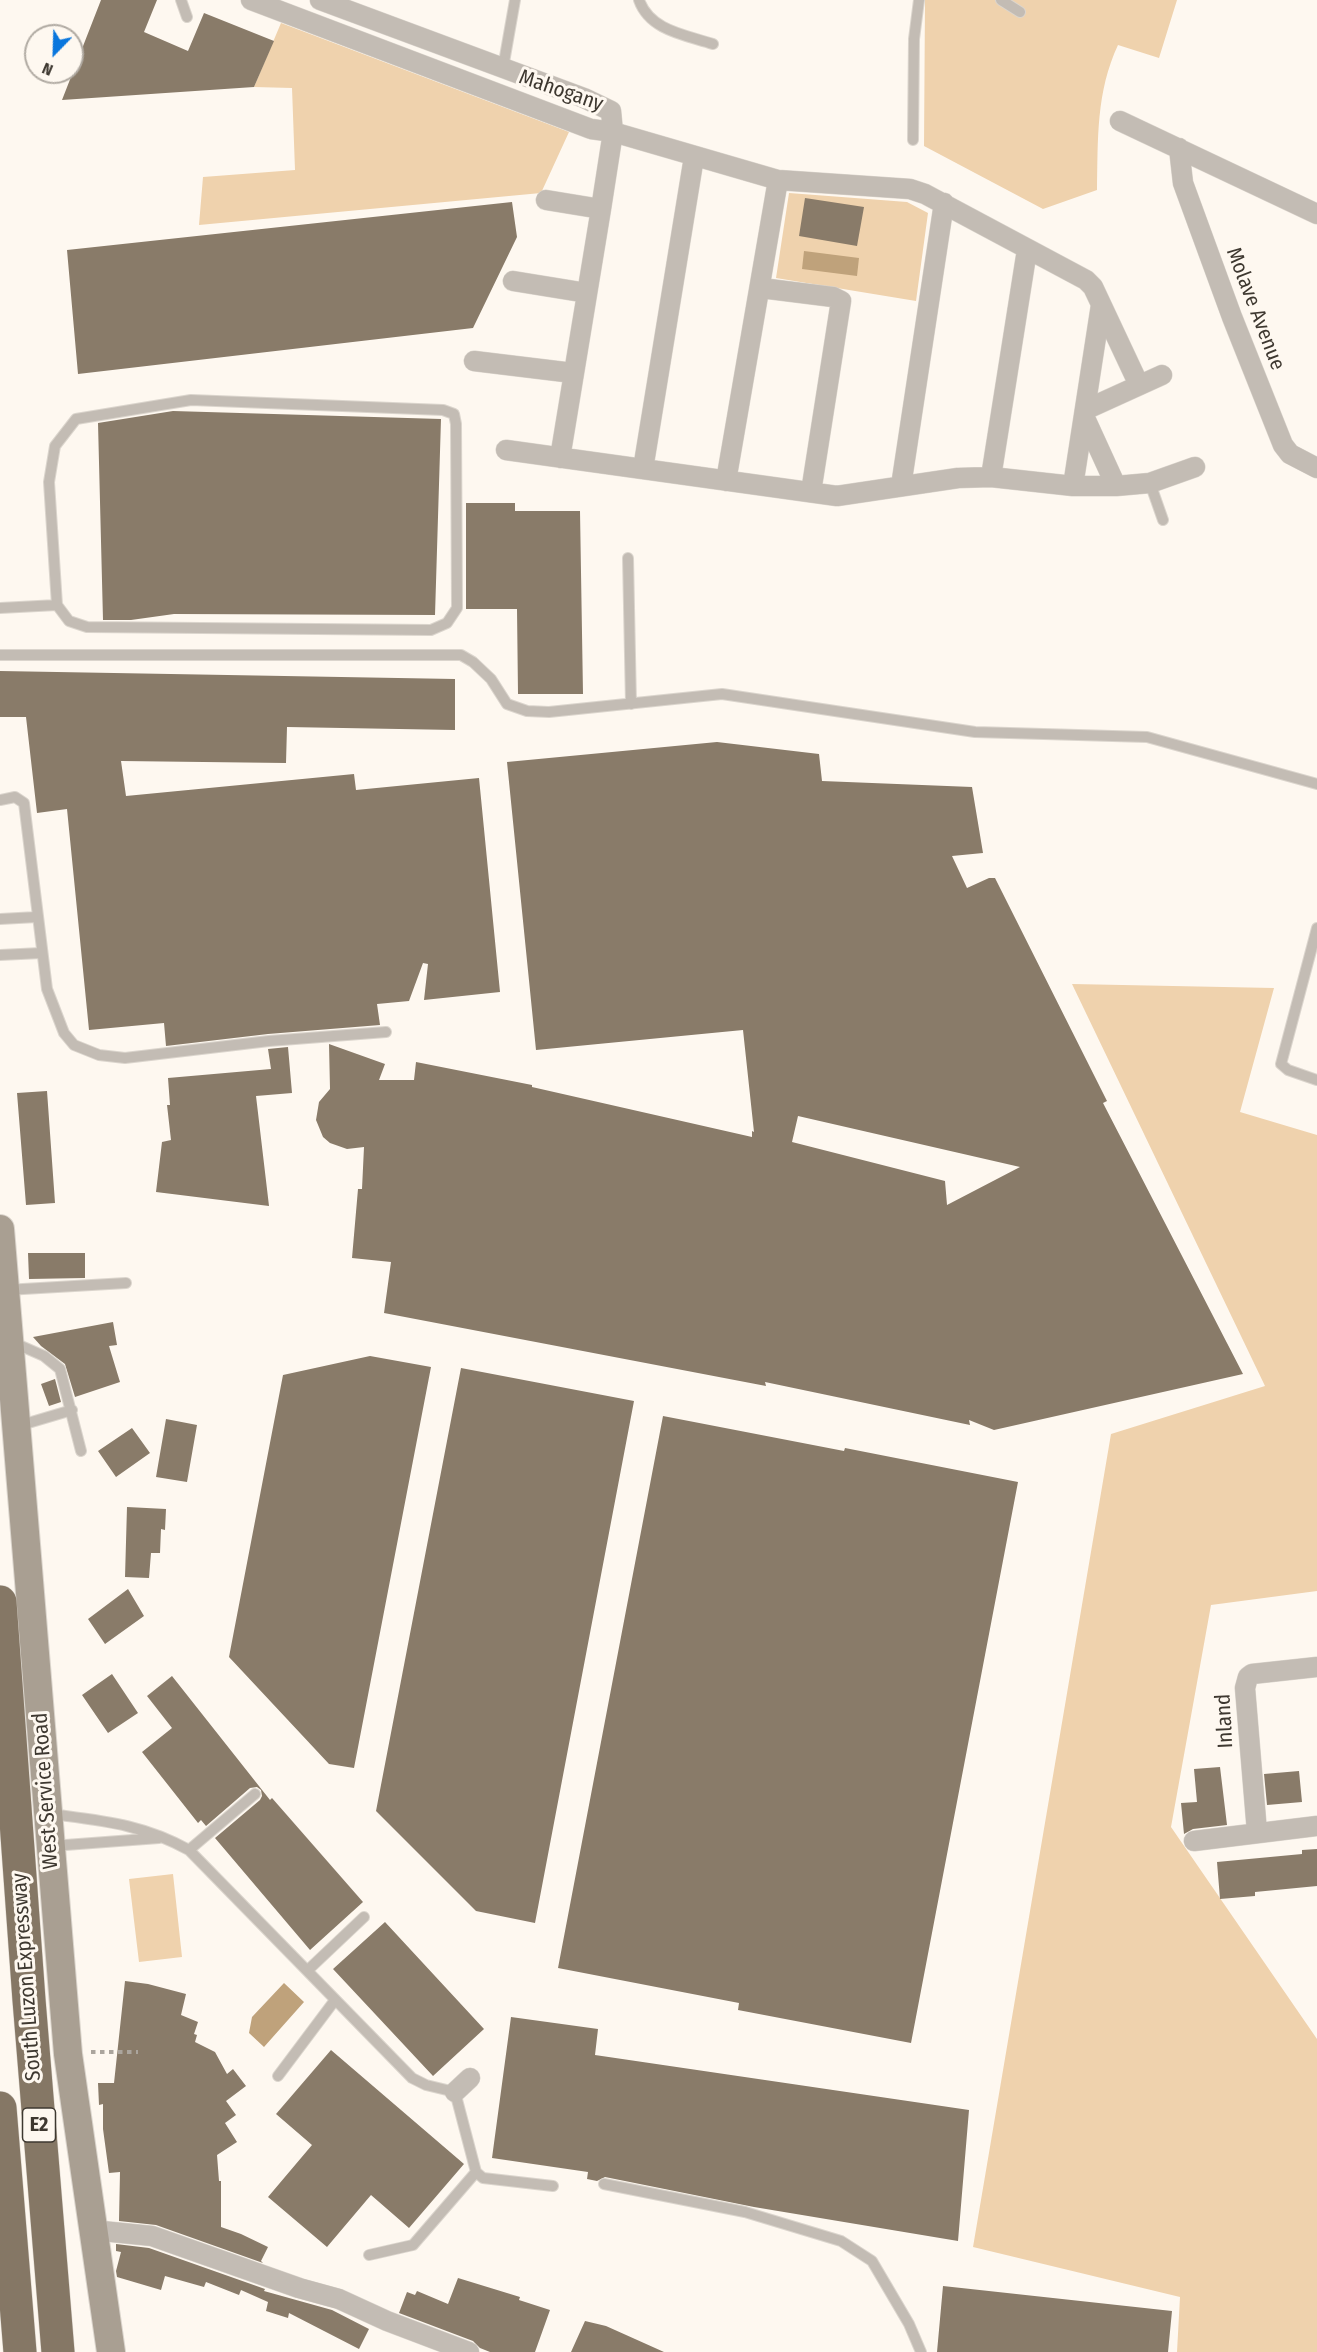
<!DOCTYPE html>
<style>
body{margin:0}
#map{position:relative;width:1317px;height:2352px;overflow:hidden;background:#fef8f0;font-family:"Fira Sans Condensed",sans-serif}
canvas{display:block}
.north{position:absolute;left:24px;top:24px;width:60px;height:60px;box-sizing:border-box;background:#fef8f0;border:2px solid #b1aba3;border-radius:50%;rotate:203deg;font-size:16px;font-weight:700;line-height:24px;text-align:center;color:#3e3830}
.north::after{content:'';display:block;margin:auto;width:21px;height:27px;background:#0976dd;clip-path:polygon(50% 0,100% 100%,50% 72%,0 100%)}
</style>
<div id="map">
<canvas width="1317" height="2352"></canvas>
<div class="north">N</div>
</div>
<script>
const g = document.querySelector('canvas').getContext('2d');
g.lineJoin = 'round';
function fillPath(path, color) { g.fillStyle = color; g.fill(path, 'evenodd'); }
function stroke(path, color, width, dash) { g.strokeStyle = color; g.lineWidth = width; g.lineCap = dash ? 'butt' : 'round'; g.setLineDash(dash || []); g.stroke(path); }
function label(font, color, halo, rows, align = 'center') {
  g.font = font + ' "Fira Sans Condensed",sans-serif'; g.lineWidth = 6; g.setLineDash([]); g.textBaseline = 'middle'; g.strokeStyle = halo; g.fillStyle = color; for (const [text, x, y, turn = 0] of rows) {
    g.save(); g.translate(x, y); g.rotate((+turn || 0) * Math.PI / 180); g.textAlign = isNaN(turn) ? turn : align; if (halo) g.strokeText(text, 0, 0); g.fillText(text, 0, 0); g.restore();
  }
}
const green = new Path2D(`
 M925 0H1177L1159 58 1118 45C1096 92 1098 139 1097 190L1043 209 924 146Z
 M281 23 569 132 541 193 199 225 203 177 295 170 292 88 254 87Z
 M789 193 907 202 928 213 916 301 776 278Z
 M1072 984 1274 988 1240 1112 1317 1135V1591L1211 1605 1171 1827 1317 2039V2352H1177L1180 2297 973 2247 1111 1434 1265 1386Z
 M173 1874 182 1957 139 1962 129 1879Z`);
const water = new Path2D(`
 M804 251 859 258 857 276 802 269Z
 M284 1983 304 2002 264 2047 249 2033 252 2017Z`);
const building = new Path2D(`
 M101 0H157L144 32 188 51 204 13 274 41 254 87 62 100Z
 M805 198 864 207 857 246 799 236Z
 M512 202 517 237 473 328 78 374 67 250Z
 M173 411 441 419 435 615 174 614 131 620H103L98 423Z
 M466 503H515V511H580L583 694H518L517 609H466Z
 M0 671 455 679V730L287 727 286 763 121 761 126 796 354 774 356 790 479 778 500 992 424 1000 428 964 423 963 409 1001 377 1004 380 1025 268 1034 166 1046 164 1023 89 1030 67 809 37 813 26 717H0Z
 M717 742 819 754 822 781 972 787 983 853 952 856 967 888 989 878H995L1107 1101 1103 1103 1243 1374 994 1430 969 1420 970 1425 765 1382 766 1386 384 1313 391 1262 352 1258 358 1189H362L364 1147 347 1149 330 1143 323 1137 316 1120 319 1102 330 1089 329 1044 385 1064 379 1080H414L416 1062 532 1085V1087L752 1137V1131L754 1132 743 1030 536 1050 507 762ZM798 1116 1020 1167 947 1205 945 1181 792 1142Z
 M288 1047 292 1093 256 1096 269 1206 156 1192 162 1142 171 1140 167 1105H170L168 1078 271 1069 268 1049Z
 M47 1091 55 1203 26 1205 17 1093Z
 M28 1253H85V1278L29 1279Z
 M113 1322 117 1345 109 1346 120 1382 75 1397 65 1364 41 1346 33 1337Z
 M370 1356 431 1367 354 1768 329 1764 229 1657 283 1375Z
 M461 1368 634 1401 535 1923 476 1911 376 1811Z
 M55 1379 61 1402 49 1406 41 1384Z
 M663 1416 844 1451 845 1448 1018 1482 911 2043 738 2010 739 2003 558 1968Z
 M166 1419 197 1425 187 1482 156 1477Z
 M132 1428 150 1453 116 1477 98 1451Z
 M127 1507 166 1509 165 1530 161 1529 160 1553H151L149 1578 125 1577Z
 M128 1589 144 1616 105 1644 88 1619Z
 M112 1674 138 1713 108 1733 82 1695Z
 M172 1676 270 1800 272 1798 363 1902 310 1950 215 1838 260 1800 262 1796 261 1790 257 1787 250 1788 206 1826 201 1820 198 1823 142 1752 172 1728 147 1696Z
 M1220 1767 1227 1825 1193 1829 1184 1834 1181 1803 1197 1802 1194 1769Z
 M1299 1771 1302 1802 1267 1805 1264 1774Z
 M1317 1849V1886L1255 1892V1896L1220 1899 1217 1862 1302 1854V1850Z
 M385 1922 484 2029 433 2076 333 1969Z
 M125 1981 148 1984 186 1994 181 2015 198 2022 194 2034 197 2035 195 2042 215 2052 227 2074 233 2069 246 2086 226 2101 236 2115 225 2123 237 2142 217 2155 219 2181H221V2227L241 2234 268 2247 261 2261 263 2263 156 2225 119 2221 120 2172 109 2173 103 2129V2104L99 2105 98 2083H114Z
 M511 2017 598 2029 595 2055 969 2110 958 2241 754 2207 605 2177 597 2181 587 2179 588 2172 492 2158Z
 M331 2050 464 2164 409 2228 371 2195 327 2247 268 2197 312 2145 276 2114Z
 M116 2244 149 2248 265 2289 264 2291 332 2310 369 2329 359 2349 289 2313 288 2318 266 2311 268 2302 241 2290 239 2295 206 2282 204 2287 165 2276 161 2290 117 2277 116 2271 121 2252 116 2251Z
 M458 2278 520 2297 519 2300 550 2310 535 2352H490L480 2348 473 2341 399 2313 407 2292 415 2295 417 2291 448 2304Z
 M943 2286 1172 2311 1168 2352H937Z
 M585 2321 606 2326 664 2352H571Z`);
const path = new Path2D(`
 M91 2052H138`);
const lane = new Path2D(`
 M181 0 187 17
 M639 0C650 31 686 35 713 44
 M1001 0 1020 12
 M503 68 515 0
 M913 140 914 39 919 0
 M191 400 443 410 454 414 456 424 457 608 447 623 431 630 87 627 69 621 57 605 49 482 55 446 76 419Z
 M1150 483 1163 520
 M628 558 631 704
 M0 608 57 605
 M0 655H461L473 662 491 679 507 704 527 711 549 712 722 694 975 732 1147 737 1317 784
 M0 800 15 797 24 803 47 989 64 1033 74 1045 99 1055 125 1058 269 1041 386 1032
 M0 919 37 917
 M1317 928 1281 1064 1288 1070 1317 1080
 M0 955 41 953
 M6 1290 126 1283
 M12 1342 44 1356 60 1369 81 1451
 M18 1426 72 1410
 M51 1814C103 1821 142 1824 189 1850L412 2078 426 2085 455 2092 476 2172 483 2178 553 2186
 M52 1846 159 1838
 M189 1850 255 1794
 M308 1970 364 1917
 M278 2076 335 2000
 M604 2184 745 2212 841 2241 872 2261 909 2324 921 2352
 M369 2255 413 2245 476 2172`);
const street = new Path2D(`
 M251 0 591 129 613 132 778 180 910 189 925 194 1086 280 1093 287 1139 385
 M320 0 584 98 611 111 613 132 601 209 560 458
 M1120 121 1317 214
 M1179 148 1183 183 1232 317 1283 445 1290 454 1317 468
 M546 200 601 209
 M513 281 587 293
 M761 288 833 297 841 301 811 492
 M474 361 573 373
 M1085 410 1162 375
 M1084 416 1116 486
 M506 450 837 496 958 478 991 477 1073 486H1116L1150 483 1195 467
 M643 469 694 157
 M991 477 1027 250
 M726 481 778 180
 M901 486 944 203
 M1073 486 1101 305
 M1257 1832 1245 1688 1248 1677 1252 1674 1317 1667
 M1194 1841 1317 1826
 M455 2092 470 2078
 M92 2230 152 2236 299 2288 339 2299 387 2321 469 2352`);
const secondary = new Path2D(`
 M0 1229 68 2054 111 2352`);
const highway = new Path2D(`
 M0 1602 29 2000 58 2352
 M0 2108 20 2352`);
const shields = [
 [39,2125,33]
];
const shieldNames = [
 ["E2",39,2125]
];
const streetNames = [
 ["Mahogany",561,91,19],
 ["Molave Avenue",1255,309,69],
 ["Inland",1225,1721,-93],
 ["West Service Road",46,1791,-94],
 ["South Luzon Expressway",27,1977,-94]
];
fillPath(green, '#efd2ad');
fillPath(water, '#bfa27b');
fillPath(building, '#897b69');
stroke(lane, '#dbd5cd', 12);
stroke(street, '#dbd5cd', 21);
stroke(secondary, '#dbd5cd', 30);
stroke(highway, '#dbd5cd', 34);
stroke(path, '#aba59d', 4, [4.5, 4.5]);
stroke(lane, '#c3bcb4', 10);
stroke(street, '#c3bcb4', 20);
stroke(secondary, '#a99f92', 28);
stroke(highway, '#857765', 33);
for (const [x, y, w] of shields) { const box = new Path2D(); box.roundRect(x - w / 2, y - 17, w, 34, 4.5); g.fillStyle = '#fef8f0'; g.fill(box); stroke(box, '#3e3830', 1.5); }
label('bold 20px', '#3e3830', null, shieldNames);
label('21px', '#3e3830', '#fef8f0', streetNames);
</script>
